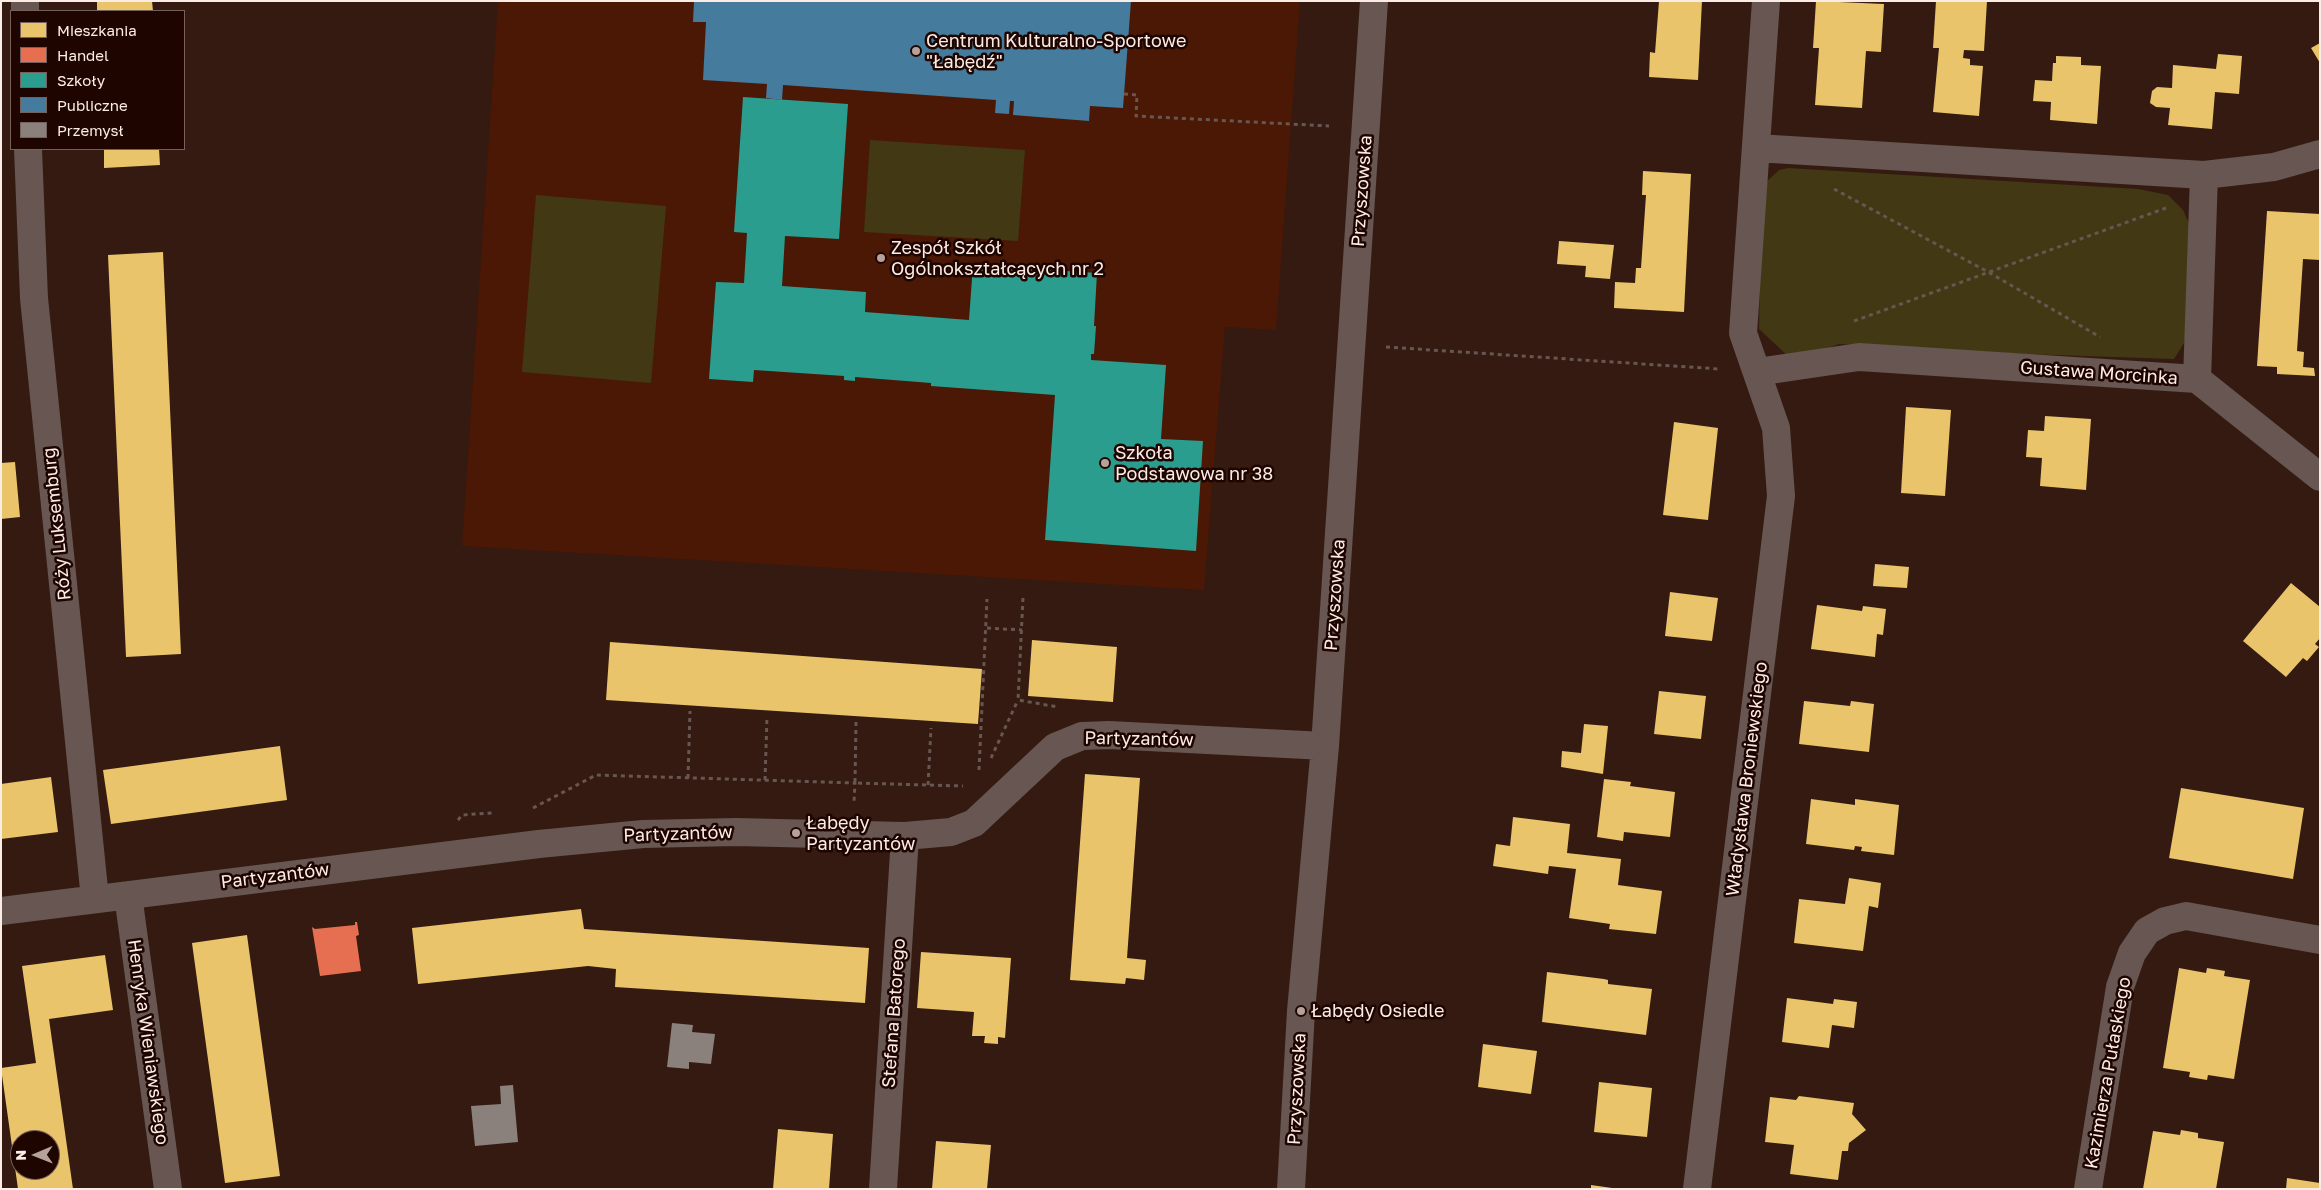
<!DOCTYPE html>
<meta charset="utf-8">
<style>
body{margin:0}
#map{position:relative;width:2321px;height:1190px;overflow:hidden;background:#341a10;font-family:"Golos Text",sans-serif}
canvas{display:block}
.frame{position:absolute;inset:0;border:2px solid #fcece6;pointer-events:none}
.legend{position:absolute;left:10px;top:10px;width:175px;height:140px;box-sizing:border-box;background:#1f0500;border:1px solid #77615c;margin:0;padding:6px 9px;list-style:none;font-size:15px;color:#fcece6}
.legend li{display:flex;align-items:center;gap:10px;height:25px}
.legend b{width:25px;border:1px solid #77615c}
.north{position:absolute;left:10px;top:1130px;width:50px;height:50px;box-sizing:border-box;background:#1f0500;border:1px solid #77615c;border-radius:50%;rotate:269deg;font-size:14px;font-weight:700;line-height:20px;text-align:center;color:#fcece6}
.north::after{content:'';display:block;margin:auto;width:18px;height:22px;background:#b6a29b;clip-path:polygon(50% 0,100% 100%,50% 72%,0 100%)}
</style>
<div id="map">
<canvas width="2321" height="1190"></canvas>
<div class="frame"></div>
<ul class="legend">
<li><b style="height:14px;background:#e9c46a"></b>Mieszkania</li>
<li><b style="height:14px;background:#e76f51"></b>Handel</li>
<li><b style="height:14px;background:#2a9d8f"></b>Szkoły</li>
<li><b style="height:14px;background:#457b9d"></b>Publiczne</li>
<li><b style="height:14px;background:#8a817c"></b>Przemysł</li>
</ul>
<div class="north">N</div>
</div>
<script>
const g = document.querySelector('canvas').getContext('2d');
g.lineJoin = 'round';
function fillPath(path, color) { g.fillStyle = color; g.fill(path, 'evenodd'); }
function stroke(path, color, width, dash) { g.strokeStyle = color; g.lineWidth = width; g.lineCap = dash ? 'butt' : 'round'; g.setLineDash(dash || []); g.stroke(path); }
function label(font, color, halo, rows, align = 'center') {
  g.font = font + ' "Golos Text",sans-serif'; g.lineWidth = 5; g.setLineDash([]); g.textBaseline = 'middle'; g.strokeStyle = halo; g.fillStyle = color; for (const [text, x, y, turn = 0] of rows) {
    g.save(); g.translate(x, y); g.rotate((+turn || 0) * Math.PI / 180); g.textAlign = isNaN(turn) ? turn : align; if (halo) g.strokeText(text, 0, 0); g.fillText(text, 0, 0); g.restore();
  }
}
const built = new Path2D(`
 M498 1H1300L1276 330 1225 327 1204 590 462 546Z`);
const green = new Path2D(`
 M870 140 1025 150 1018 241 864 232Z
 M1788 168 2138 189 2168 195 2183 210 2191 228 2187 338 2174 359 2025 354 1839 344 1799 357H1789L1759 329 1762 186 1779 170Z
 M536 195 666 206 651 383 522 372Z`);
const homes = new Path2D(`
 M97 1H152L153 11H97Z
 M1659 1H1702L1698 80 1649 77 1650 52 1655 53Z
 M1816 1 1884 4 1881 52 1866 51 1862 108 1815 105 1819 48H1813Z
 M1936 1H1987L1984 51 1964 50 1963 58 1970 59V65L1983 66 1979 116 1933 112 1939 48H1933Z
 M2320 43V63L2311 48Z
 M2218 54 2242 56 2239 94 2215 92 2212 129 2168 125 2170 108 2156 107 2150 103 2152 91 2157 87 2172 88 2173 65 2216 69Z
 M2056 56 2081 57V65L2101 66 2097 124 2050 120 2051 102 2033 101 2035 80 2052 81 2053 63H2056Z
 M104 149H159L160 165 104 168Z
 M1643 171 1691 174 1684 312 1614 308 1615 282 1635 283 1636 268H1641L1646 195H1642Z
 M2267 211 2320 214V260L2303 259 2297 351 2304 352 2303 367 2314 368 2315 376 2277 374V367L2257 366Z
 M1559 241 1614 245 1610 279 1585 277 1586 266 1557 264Z
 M163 252 181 654 126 657 108 255Z
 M1906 407 1951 410 1945 496 1901 493Z
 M2045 416 2091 419 2086 490 2040 486 2042 458 2026 457 2028 430 2044 431Z
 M1674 422 1718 428 1708 520 1663 515Z
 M15 462 20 517 1 519V463Z
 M1875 564 1909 567 1907 588 1873 586Z
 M2291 583 2320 607V638L2315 644 2319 647 2307 661 2303 658 2286 677 2243 641Z
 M1670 592 1718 598 1712 641 1665 636Z
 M1817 605 1862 611 1863 606 1886 609 1883 635 1877 634 1875 657 1811 649Z
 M1032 640 1117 647 1113 702 1028 696Z
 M610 642 982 669 978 724 606 700Z
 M1659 691 1706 696 1701 739 1654 734Z
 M1804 701 1850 706 1851 701 1874 704 1869 752 1799 744Z
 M1584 724 1608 726 1603 774 1561 767 1562 751 1581 753Z
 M280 746 287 800 111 824 103 770Z
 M1085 774 1140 778 1127 958 1146 960 1144 980 1126 978 1125 984 1070 980Z
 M51 777 58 832 1 839V784Z
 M1604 779 1631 782 1630 786 1675 792 1670 837 1624 832 1623 841 1597 837Z
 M2181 788 2304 808 2293 879 2169 858Z
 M1811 799 1855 805V799L1899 805 1894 855 1861 851 1862 847 1855 846 1854 850 1806 844Z
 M1513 817 1570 824 1567 853 1621 859 1618 885 1662 891 1656 934 1609 929 1610 924 1569 918 1576 869 1549 866 1548 874 1493 866 1496 844 1510 846Z
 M1849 878 1881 883 1878 908 1869 906 1863 951 1794 943 1799 899 1845 904Z
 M581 909 584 929 869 948 865 1003 615 987 616 969 588 966 418 984 412 928Z
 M247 935 280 1176 225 1183 192 943Z
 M921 952 1011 958 1005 1038 998 1037V1044L984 1043 985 1036H972L974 1012 917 1008Z
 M105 955 113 1010 49 1019 73 1189H18L1 1068 36 1063 22 966ZM20 1140H50V1170H20Z
 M2179 968 2206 973 2207 968 2225 971 2224 976 2250 980 2234 1079 2208 1075 2207 1080 2189 1077 2190 1072 2163 1068Z
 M1547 972 1604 979 1608 980V984L1652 989 1646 1035 1542 1022Z
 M1787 998 1833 1004 1834 999 1857 1002 1854 1028 1832 1025 1829 1048 1782 1042Z
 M1483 1044 1537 1051 1531 1094 1478 1087Z
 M1599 1082 1652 1088 1647 1137 1594 1132Z
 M1799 1096 1854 1103 1852 1114 1866 1130 1849 1143 1848 1151H1842L1838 1180 1790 1174 1794 1145 1765 1142 1770 1097 1796 1100Z
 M778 1129 833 1134 829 1189H773Z
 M2181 1130 2198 1133V1138L2224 1142 2216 1189H2143L2153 1131 2180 1135Z
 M936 1141 991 1145 987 1189H932Z
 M2287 1178 2320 1183V1189H2286Z
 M1591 1185 1612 1188V1189H1591Z`);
const shops = new Path2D(`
 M355 922H357L359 935 356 936 361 971 320 976 312 927 315 929 355 925Z`);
const schools = new Path2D(`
 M743 97 848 104 839 239 785 236 782 286 866 292 865 312 969 320 973 265 1097 273 1094 326H1096L1094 354H1091V360L1166 365 1161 439 1203 441 1196 551 1045 540 1055 395 931 386V383L855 377V381L844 380V376L754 370 753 382 709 379 716 282 744 283 747 233 734 232Z`);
const public = new Path2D(`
 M694 1H1131L1123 108 1090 106 1089 121 1013 115 1014 101H1010L1009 114 995 113 996 100 783 85 782 100 766 98 767 84 703 80 706 22H693Z`);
const industry = new Path2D(`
 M672 1023 693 1025 692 1032 715 1034 711 1064 689 1062V1069L667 1067Z
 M513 1085 518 1142 475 1146 471 1106 501 1104 500 1086Z`);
const path = new Path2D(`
 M1124 94 1137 95 1136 116 1329 126
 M1834 189 1990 273 2100 337
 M1854 321 2166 208
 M1386 347 1719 369
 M1023 598 1018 700 1058 707
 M987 628 1022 630
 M856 722 855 783 963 786
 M991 758 1018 700
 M979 770 987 599
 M688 778 690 711
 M765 780 767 717
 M928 785 931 728
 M533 808 596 775 855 783 854 802
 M458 820 462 815 492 813`);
const minor = new Path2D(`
 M25 1V11
 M1756 148 2204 175 2274 167 2320 154
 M28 149 34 298 95 899
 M1757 372 1859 357 2197 379
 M2197 379 2204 175
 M2197 379 2320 477
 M128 895 168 1189
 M1 911 539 844 643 834 736 832 905 836 951 832 974 823 1055 747 1082 736 1109 735 1325 746
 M883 1189 905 836
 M1291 1189 1301 1011 1325 746 1374 1
 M1697 1189 1781 496 1776 428 1743 333 1766 1
 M2088 1189 2120 987 2132 953 2147 931 2165 921 2186 916 2320 940`);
const markers = [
 [916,51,5,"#b6a29b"],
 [881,258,5,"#b6a29b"],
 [1105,463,5,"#b6a29b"],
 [796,833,5,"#b6a29b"],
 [1301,1011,5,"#b6a29b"]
];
const poiNames = [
 ["Centrum Kulturalno-Sportowe",926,41],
 ["\"Łabędź\"",926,62],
 ["Zespół Szkół",891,248],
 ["Ogólnokształcących nr 2",891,269],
 ["Szkoła",1115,453],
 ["Podstawowa nr 38",1115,474],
 ["Łabędy",806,823],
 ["Partyzantów",806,844],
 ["Łabędy Osiedle",1311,1011]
];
const streetNames = [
 ["Przyszowska",1362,191,-86],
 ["Gustawa Morcinka",2099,373,4],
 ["Róży Luksemburg",57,524,-96],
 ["Przyszowska",1335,595,-86],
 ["Partyzantów",1139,739,1],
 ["Władysława Broniewskiego",1747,779,-83],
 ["Partyzantów",678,834,-2],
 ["Partyzantów",275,876,-7],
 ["Stefana Batorego",894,1013,-86],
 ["Henryka Wieniawskiego",148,1042,82],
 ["Kazimierza Pułaskiego",2108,1073,-80],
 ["Przyszowska",1297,1089,-87]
];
fillPath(built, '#4a1804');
fillPath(green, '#423914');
fillPath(homes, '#e9c46a');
fillPath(shops, '#e76f51');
fillPath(schools, '#2a9d8f');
fillPath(public, '#457b9d');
fillPath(industry, '#8a817c');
stroke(path, '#675651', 3, [4, 4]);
stroke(minor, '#675651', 28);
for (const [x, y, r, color] of markers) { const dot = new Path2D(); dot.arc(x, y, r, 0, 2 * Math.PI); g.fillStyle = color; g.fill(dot); stroke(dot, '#1f0500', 2); }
label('18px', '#fcece6', '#1f0500', poiNames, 'left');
label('18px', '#fcece6', '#1f0500', streetNames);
</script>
